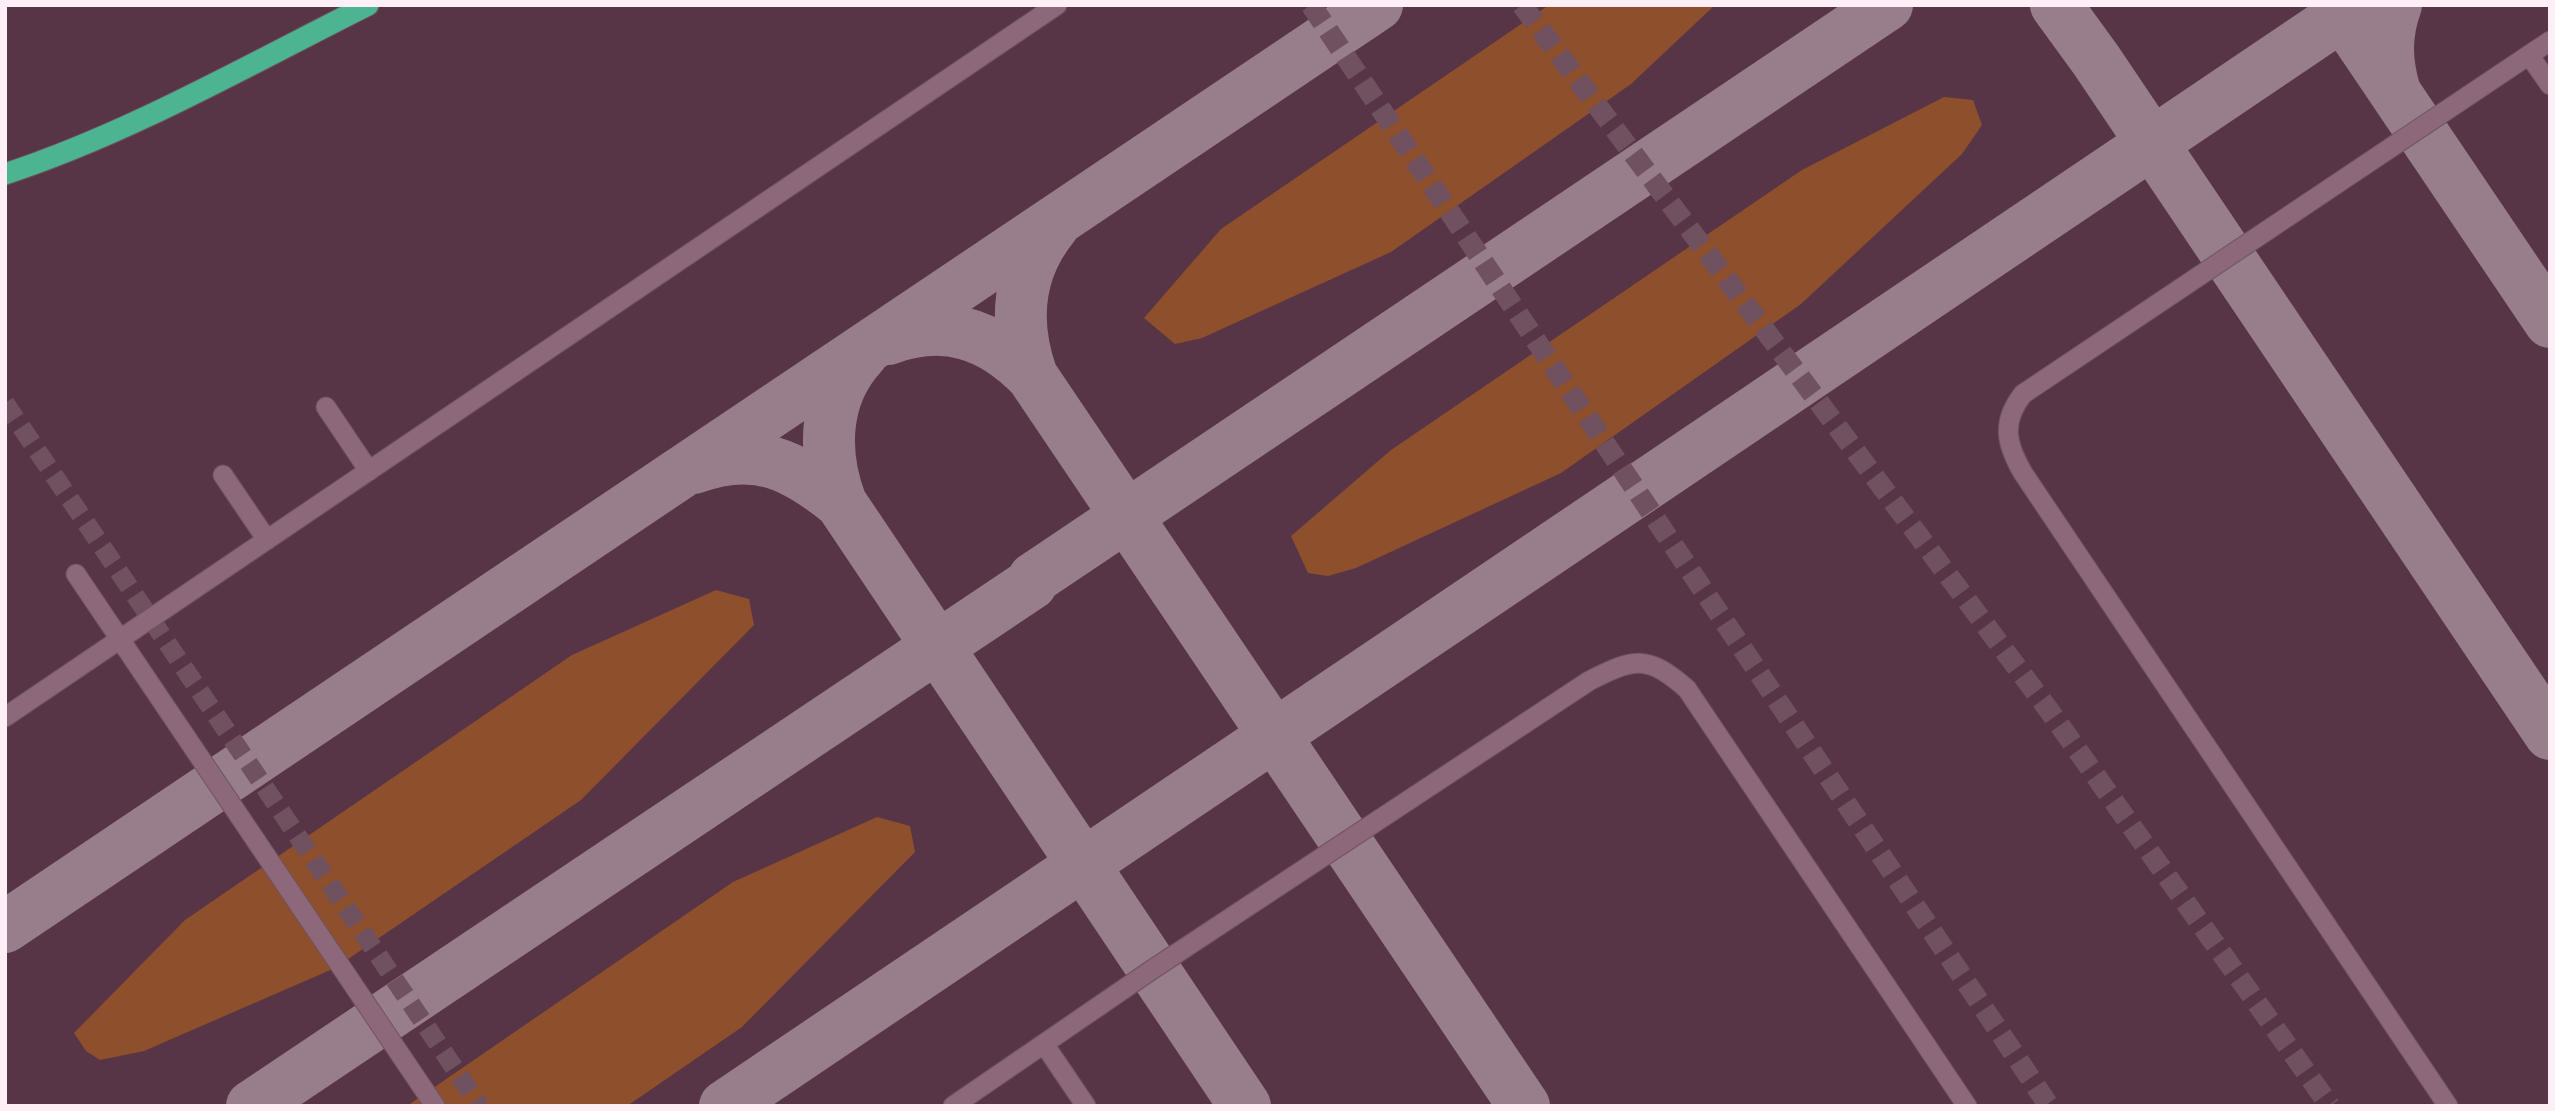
<!DOCTYPE html>
<style>
body{margin:0}
#map{position:relative;width:2555px;height:1111px;overflow:hidden;background:#573546;font-family:Quicksand,sans-serif}
canvas{display:block}
.frame{position:absolute;inset:0;border:7px solid #fdeff5;pointer-events:none}
</style>
<div id="map">
<canvas width="2555" height="1111"></canvas>
<div class="frame"></div>
</div>
<script>
const g = document.querySelector('canvas').getContext('2d');
g.lineJoin = 'round';
function fillPath(path, color) { g.fillStyle = color; g.fill(path, 'evenodd'); }
function stroke(path, color, width, dash) { g.strokeStyle = color; g.lineWidth = width; g.lineCap = dash ? 'butt' : 'round'; g.setLineDash(dash || []); g.stroke(path); }
const green = new Path2D(`
 M1549 5H1715L1631 84 1391 252 1202 338 1175 344 1144 318 1221 229Z
 M1944 97 1973 100 1982 125 1962 154 1801 304 1561 473 1356 568 1328 576 1308 573 1291 536 1391 450 1802 170Z
 M716 590 749 599 754 625 581 800 335 968 144 1051 100 1060 86 1051 74 1033 185 920 572 655Z
 M877 817 910 826 915 852 742 1027 627 1106H407L733 882Z`);
const taxiway = new Path2D(`
 M2056 5 2096 60 2550 734
 M2336 5 2550 322
 M2395 92C2386 62 2385 35 2396 5
 M888 339C945 318 991 334 1032 376L1524 1106
 M862 354C823 396 822 453 841 503L1245 1106
 M1032 376C1013 323 1017 270 1054 225
 M694 468C755 445 794 465 841 503
 M5 927 1377 5
 M252 1106 1031 584 1034 578 1887 5
 M725 1106 2357 5`);
const minorTunnel = new Path2D(`
 M5 403 480 1106`);
const highwayTunnel = new Path2D(`
 M1311 5 2049 1106
 M1522 5 2051 713 2330 1106`);
const minor = new Path2D(`
 M2529 55 2550 85
 M326 407 369 471
 M223 475 267 540
 M76 574 435 1106
 M5 717 1057 5
 M1044 1044 1086 1106
 M953 1106 1153 969 1589 681C1634 658 1647 654 1687 689L1967 1106
 M2448 1106 2023 473C2006 444 2001 422 2023 394L2550 41`);
const highway = new Path2D(`
 M5 174C128 134 252 63 368 5`);
fillPath(green, '#8e4f2c');
stroke(taxiway, '#987e8a', 52);
stroke(minorTunnel, '#705160', 19, [19, 10]);
stroke(highwayTunnel, '#705160', 21, [21, 10]);
stroke(minor, '#6d5360', 21);
stroke(highway, '#6d5360', 23);
stroke(minor, '#8d677a', 19);
stroke(highway, '#4cb491', 21);
</script>
